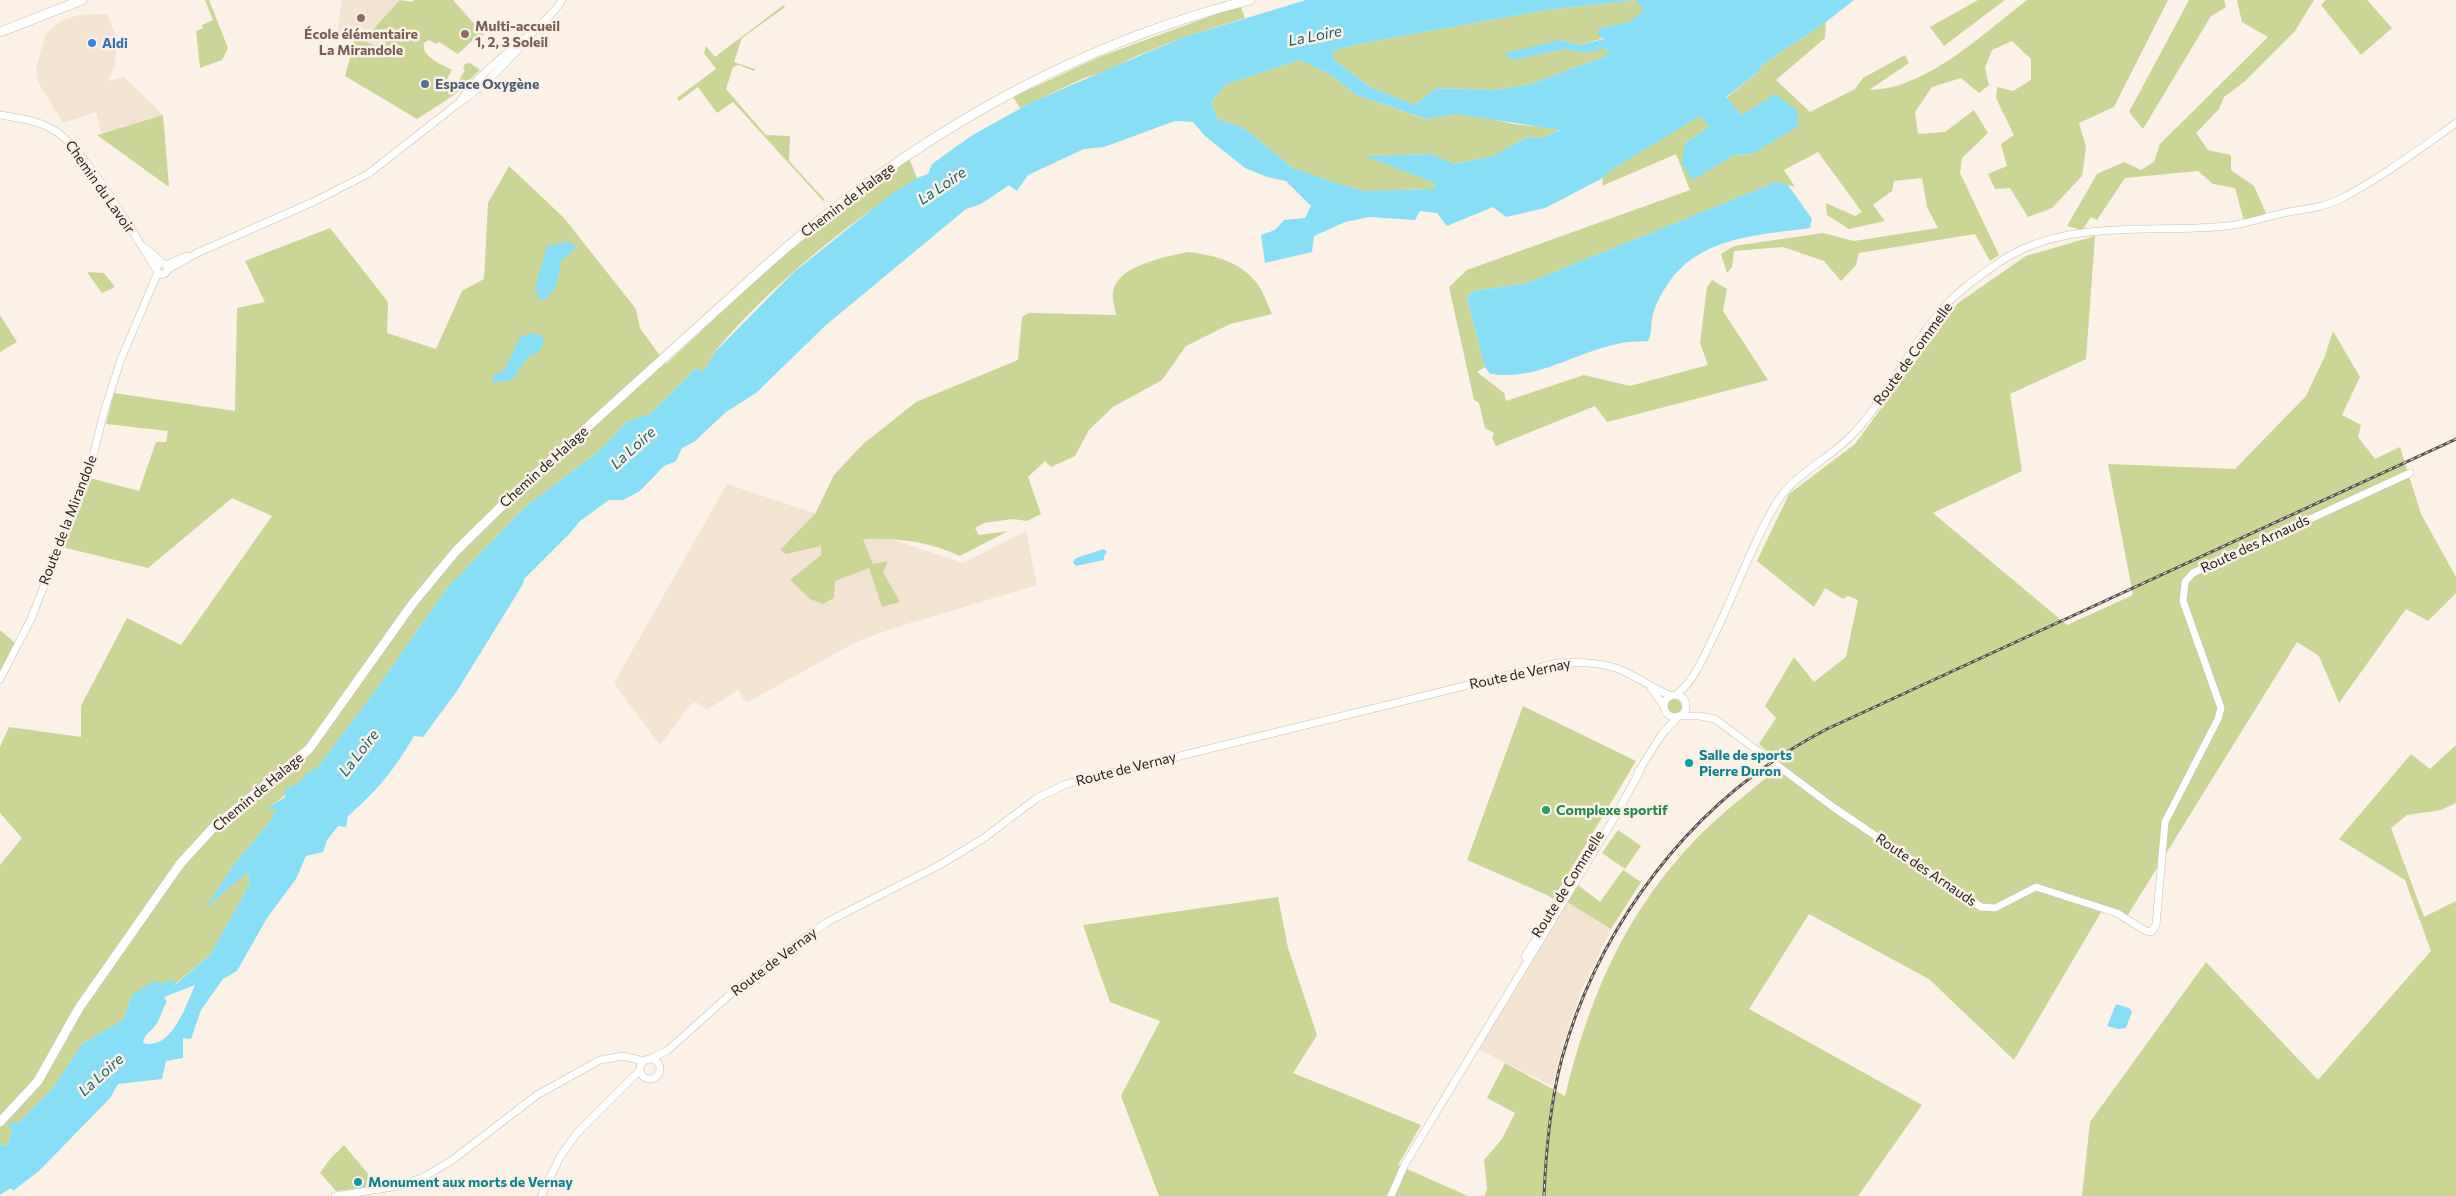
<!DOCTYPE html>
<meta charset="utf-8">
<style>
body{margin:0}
canvas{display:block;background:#fbf1e6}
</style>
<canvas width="2456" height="1196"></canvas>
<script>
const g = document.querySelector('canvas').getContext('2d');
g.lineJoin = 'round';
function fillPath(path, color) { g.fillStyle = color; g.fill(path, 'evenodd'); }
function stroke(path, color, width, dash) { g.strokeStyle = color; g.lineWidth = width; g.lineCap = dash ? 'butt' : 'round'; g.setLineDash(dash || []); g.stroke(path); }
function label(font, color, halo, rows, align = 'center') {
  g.font = font + ' Commissioner,sans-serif'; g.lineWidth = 5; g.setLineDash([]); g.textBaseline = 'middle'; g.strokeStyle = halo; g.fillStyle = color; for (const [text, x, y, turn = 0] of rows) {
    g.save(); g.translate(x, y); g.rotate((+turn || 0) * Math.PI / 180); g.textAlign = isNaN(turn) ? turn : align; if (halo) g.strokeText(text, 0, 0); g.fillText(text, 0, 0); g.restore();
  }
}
const built = new Path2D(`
 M342 0H400L381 51 364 40 367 36 357 32 354 42 337 33Z
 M107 14 117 39 115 65 108 81 124 77 163 115 101 133 96 112 63 123 38 82 36 69 45 36 54 26 65 19 80 15Z
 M727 484 963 563 1026 531 1037 585 894 628 856 642 746 703 738 690 707 710 696 702 690 705 660 745 614 683Z
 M1567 902 1611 929 1582 989 1566 1035 1552 1086 1478 1049Z`);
const green = new Path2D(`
 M205 0H209L228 48 222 60 200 68 196 31 203 28 202 25 213 20Z
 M400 0 411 2 415 0H453L484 35 478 40 474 39 458 54 439 42 436 44 429 40 424 43C421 57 441 64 452 70L443 86 452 92 465 70 463 68 465 64 470 63 480 70 454 95 417 119 345 76 357 32 367 35 365 41 382 50 386 43 370 33Z
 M1636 0 1644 11 1629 22 1600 28 1604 38 1579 45 1561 40 1513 60 1565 49 1584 53 1608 48 1606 56 1528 85 1494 90 1436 88 1415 105 1370 87 1334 60 1333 51 1358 44 1546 10Z
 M1978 0H2005L1944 46 1930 27Z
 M2027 0H2168L2114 107 2079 123 2086 147 2082 176 2052 208 2028 217 2010 188 1995 189 1988 174 2007 166 2001 144 2014 135 1996 98 1997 87 2013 91 2031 80V59L2012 41 1992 50 1985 68 1989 85 1979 93 1961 78 1932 87 1915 112 1918 134 1945 132 1974 110 1988 133 1962 158 1960 173 1999 255 1990 261 1975 234 1859 253 1856 265 1841 281 1824 261 1783 247 1734 251 1732 267 1727 273 1721 254 1734 246 1823 233 1854 241 1938 228 1927 207 1922 178 1894 181 1892 191 1873 205 1885 221 1849 229 1827 215 1826 203 1855 216 1862 212 1818 152 1784 170 1795 187 1776 182 1527 283 1473 291 1467 298 1485 367 1477 372 1504 393 1506 401 1584 375 1630 386 1708 365 1700 343 1707 287 1712 280 1727 289 1723 311 1768 380 1607 422 1595 406 1496 446 1492 438 1494 433 1485 428 1479 403 1474 400 1449 287 1467 270 1690 190 1676 154 1602 186 1603 178 1608 172 1700 115 1709 127 1685 143 1694 179 1734 155 1752 154 1742 115 1726 98 1758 72 1762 65 1826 22 1825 38 1776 80 1810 112 1855 89 1863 78 1905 55 1909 63 1869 90C1925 90 1984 33 2027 0Z
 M2189 0H2224L2226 7 2211 16 2143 129 2129 112Z
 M2237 0H2314L2295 31 2244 82 2224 97 2219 109 2196 133 2208 150 2231 155V170L2254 186 2266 213 2244 221 2235 188 2213 184 2198 171 2125 178 2097 220 2091 217 2082 230 2067 226 2097 174 2124 162 2141 170 2154 162 2160 144 2268 37 2242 22Z
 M2326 0H2367L2392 28 2361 55 2321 5Z
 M785 4 784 8 742 38 734 62 755 69 754 71 739 65 733 67 726 89 766 135 790 136 789 161 825 200 823 201 733 102 717 113 698 87 679 101 677 98 716 69 704 53 706 46 715 57Z
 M1241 7 1245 18 1181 38 1132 58 1110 70 1084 78 1020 108 1013 97 1099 57 1222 12Z
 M1300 60 1331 75 1356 95 1425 119 1457 114 1487 118 1513 124 1561 129 1542 138 1527 137 1493 156 1453 164 1431 154 1366 156 1435 183 1434 189 1364 191 1333 182 1293 168 1244 128 1217 119 1211 102 1227 84Z
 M163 115 169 187 97 135Z
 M909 158 917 178C847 224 771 285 717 349 712 356 708 365 703 372L696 368 650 414 628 421 599 451 525 507 447 588 375 691 317 768 269 808 276 810 268 824 234 864 206 907 248 871 249 885 210 955 174 985 163 984 132 995 123 1020 82 1044 52 1089 18 1123 8 1126 12 1129 8 1145 6 1146 0 1144V865L22 838 0 813V747L9 727 81 737V706L127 618 181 645 272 516 232 498 148 568 62 547 90 478 139 491 156 442H166L168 431 106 424 114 393 235 411 237 308 265 302 245 261 330 228 388 302 387 333 436 349 462 291 484 279 488 203 509 166 564 218 636 309 640 328 666 364 779 259Z
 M2095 236 2086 359 2010 394 2022 471 1933 513 2067 625 2133 595 2108 464 2235 469 2306 396 2325 356 2333 331 2360 377 2342 415 2361 425 2358 437 2375 459 2400 447 2421 514 2456 577V593L2428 621 2406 609 2339 703 2319 656 2297 642 2126 918 2103 909 2014 1060 1929 979 1809 914 1749 1009 1922 1105 1858 1196H1484L1487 1189 1484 1160 1502 1139 1515 1113 1487 1098 1505 1063 1565 1096C1590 995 1625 912 1699 836 1725 810 1755 788 1782 764L1759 744 1776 718 1765 706 1794 657 1814 682 1846 657 1858 600 1848 596 1843 599 1825 588 1814 607 1757 561 1789 494 1855 444 1958 303 2026 256Z
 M1188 252C1213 255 1239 261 1256 282 1263 290 1267 304 1272 314L1230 324 1186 346 1162 380 1113 407 1089 430 1075 456 1051 467 1045 461 1028 477 1041 514 1027 521 1013 519 984 523 975 528 979 535 1008 531 960 556C926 541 899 538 863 539L873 564 888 561 883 572 900 602 882 607 869 568 835 581 834 598 823 604 810 599 790 580 821 555V546L786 554 780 550 815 514 834 475 862 445 916 402 1018 360 1022 317 1029 313 1116 315C1115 308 1112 299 1113 292 1117 265 1166 257 1188 252Z
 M87 272 104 273 115 287 102 293Z
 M0 315 17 342 0 352Z
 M0 630 15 643 0 671Z
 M1666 707a8 8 0 1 1 16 0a8 8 0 1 1-16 0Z
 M1523 706 1636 761 1553 899 1547 895 1467 860Z
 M2456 745V803L2441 810 2407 815 2391 828 2424 917 2456 901V1196H2082L2090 1122 2206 962 2318 1080 2431 951 2405 880 2339 839 2411 754 2430 769Z
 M1618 830 1641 846 1625 869 1602 853Z
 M1623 870 1641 882 1611 929 1567 902 1578 885 1600 902Z
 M1278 897 1288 948 1317 1035 1293 1073 1421 1125 1398 1165 1468 1196H1159L1121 1096 1160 1021 1110 1002 1083 925Z
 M344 1145 375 1182 379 1186 336 1191 320 1173 330 1159Z`);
const water = new Path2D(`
 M1306 0H1854L1826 22 1762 65 1758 72 1726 97 1742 115 1775 94 1797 110 1799 126 1752 154 1734 155 1693 180 1682 164 1685 143 1709 127 1700 116 1608 172 1603 178 1545 208 1506 217 1493 207 1447 226 1437 213 1420 211 1415 220 1369 217 1345 222 1314 236 1312 252 1265 263 1261 235 1275 230 1284 220 1305 218 1311 206 1286 181 1267 177 1245 168 1205 136 1193 122 1175 121 1104 147 1084 149 1028 175 1017 191 1009 185 981 204 966 209 826 325 756 393 726 412 694 442 682 448 676 461 664 466 640 491 623 500H609L580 521 570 533 524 579 523 584 457 691 423 737 414 736C394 770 378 790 348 816L346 827 338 826 327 840 323 852 306 856 296 879 267 918 237 971 223 979 201 1010 191 1039 183 1038V1058L166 1061 162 1079 118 1084 110 1098 40 1170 13 1191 11 1188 0 1195V1144L6 1146 8 1145 12 1129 8 1126 10 1122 18 1123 52 1089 82 1044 123 1020 132 995 154 981 163 984 172 979 175 985 210 955 249 885 248 872 205 908 234 864 268 824 276 810 268 808 285 797V788C301 788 302 772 317 768L375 691 447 588 525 507 599 451 628 421 650 414 696 368 703 372 716 351 794 272 890 195 917 178 928 174 932 164 971 136 1030 103 1181 38ZM1636 0 1643 11 1629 22 1600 28 1597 33 1604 39 1579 45 1561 40 1504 53 1513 60 1565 49 1584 53 1608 48 1606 56 1528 85 1494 90 1436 88 1415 105 1370 87 1334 60 1333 51 1358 44 1546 10ZM1300 60 1331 75 1356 95 1426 119 1457 114 1560 130 1542 138 1527 137 1493 156 1454 164 1431 154 1365 156 1435 183 1434 189 1364 191 1333 182 1293 168 1244 128 1217 119 1211 102 1227 84ZM195 985C186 1006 171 1051 143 1043 144 1035 149 1033 154 1027 160 1021 162 1009 167 1002L164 997Z
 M1776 182 1788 185 1812 219 1810 228C1758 235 1696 237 1666 287 1661 294 1655 306 1653 314 1650 323 1653 332 1648 341 1638 342 1627 341 1617 344 1574 353 1537 381 1490 374L1485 367 1467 298 1473 291 1527 283Z
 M565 242H570L576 248 561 261C557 277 560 290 543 300L539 299 535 288 547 246Z
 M529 334H540L544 340 540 351 527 358 512 380 492 383 493 376 504 370 520 337Z
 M1104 549 1107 552 1104 556V560L1076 566 1073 562 1076 558Z
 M2116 1004 2129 1008 2132 1012 2126 1028 2118 1029 2107 1026Z`);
const minor = new Path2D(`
 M535 30C514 47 473 79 460 102 489 83 513 55 536 29 545 20 555 12 562 0
 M0 115C17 118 36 120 52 129 84 146 134 235 156 269
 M144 247 163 263
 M156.5 269a5.5 5.5 0 1 1 11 0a5.5 5.5 0 1 1-11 0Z
 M165 265 187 256
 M167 270 197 253 313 202 368 174 460 102
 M0 679 31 619 91 465 103 415 121 359 158 272
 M1651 688 1664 706
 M1664 706a11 11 0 1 1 22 0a11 11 0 1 1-22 0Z
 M1676 695C1693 682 1701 662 1710 644 1734 597 1750 547 1777 502 1795 473 1831 458 1854 433 1887 397 1908 351 1939 313 1955 293 1977 278 1998 263 2065 217 2151 234 2227 226 2248 224 2267 216 2288 212 2305 209 2322 208 2338 200 2380 179 2418 150 2456 123
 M1682 716H1700L1715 719 1833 807 1981 907 1995 908 2036 887 2117 913 2146 931 2151 932 2156 925 2165 822 2218 719 2221 708 2183 601 2185 582 2193 573 2410 473
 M1638 772 1662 734 1677 718
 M1525 957 1562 896
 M640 1069a10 10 0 1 1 20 0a10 10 0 1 1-20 0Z
 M650 1059 668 1050 734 991 808 935 829 921 938 866 984 838 1037 798 1066 784 1558 663C1577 662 1597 662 1616 668 1635 675 1652 688 1671 696
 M335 1196 393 1187 422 1178 451 1161 537 1095 600 1060 623 1056 643 1061
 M541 1196 560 1157 577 1133 639 1071
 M1391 1196 1405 1164 1616 815 1641 769`);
const major = new Path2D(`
 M0 32 82 0
 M0 1122 38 1081 79 1008 180 864 212 829 309 749 413 603 456 551 518 490 762 269C901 144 1067 46 1250 0`);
const rail = new Path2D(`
 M1544 1196C1546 1149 1550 1103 1562 1058 1595 940 1671 831 1772 762 1789 750 1808 739 1827 729L2456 439`);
const markers = [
 [361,18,5,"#8d6e63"],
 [465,34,5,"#8d6e63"],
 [92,43,5,"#3f7fe0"],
 [425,84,5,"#5c6f8a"],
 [1689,763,5,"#0f9aa8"],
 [1546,810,5,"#2e9e5b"],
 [358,1182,5,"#0f9aa8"]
];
const educationNames = [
 ["Multi-accueil",475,26],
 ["1, 2, 3 Soleil",475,42],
 ["École élémentaire",361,34,"center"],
 ["La Mirandole",361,50,"center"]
];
const shopNames = [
 ["Aldi",102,43]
];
const serviceNames = [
 ["Espace Oxygène",435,84]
];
const streetNames = [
 ["Chemin du Lavoir",100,187,55],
 ["Chemin de Halage",848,200,-37],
 ["Route de Commelle",1913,354,-54],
 ["Chemin de Halage",544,467,-42],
 ["Route de la Mirandole",68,520,-69],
 ["Route des Arnauds",2255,544,-25],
 ["Route de Vernay",1520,674,-12],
 ["Route de Vernay",1126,769,-14],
 ["Chemin de Halage",258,792,-40],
 ["Route des Arnauds",1926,870,34],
 ["Route de Commelle",1568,884,-58],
 ["Route de Vernay",774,962,-37]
];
const cultureNames = [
 ["Salle de sports",1699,755],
 ["Pierre Duron",1699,771],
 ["Monument aux morts de Vernay",368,1182]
];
const leisureNames = [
 ["Complexe sportif",1556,810]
];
const waterNames = [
 ["La Loire",1315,36,-11],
 ["La Loire",942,186,-34],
 ["La Loire",633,448,-42],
 ["La Loire",359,753,-52],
 ["La Loire",101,1075,-42]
];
fillPath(built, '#f3e4d2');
fillPath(green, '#cad596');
fillPath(water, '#88ddf7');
stroke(minor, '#c8bfb4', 8);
stroke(major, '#c8bfb4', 10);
stroke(minor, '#fff', 7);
stroke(major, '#fff', 9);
stroke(rail, '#5b5550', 3);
stroke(rail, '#fbf1e6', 1, [4]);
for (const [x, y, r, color] of markers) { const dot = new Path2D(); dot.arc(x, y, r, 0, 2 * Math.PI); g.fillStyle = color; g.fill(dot); stroke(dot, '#fbf1e6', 2); }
label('bold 14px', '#785e54', '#fbf1e6', educationNames, 'left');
label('bold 14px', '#366cbe', '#fbf1e6', shopNames, 'left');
label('bold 14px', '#4e5e75', '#fbf1e6', serviceNames, 'left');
label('14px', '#221e1a', '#fbf1e6', streetNames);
label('bold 14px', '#0d838f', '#fbf1e6', cultureNames, 'left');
label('bold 14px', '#27864d', '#fbf1e6', leisureNames, 'left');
label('italic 15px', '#1a5f71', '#fbf1e6', waterNames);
</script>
